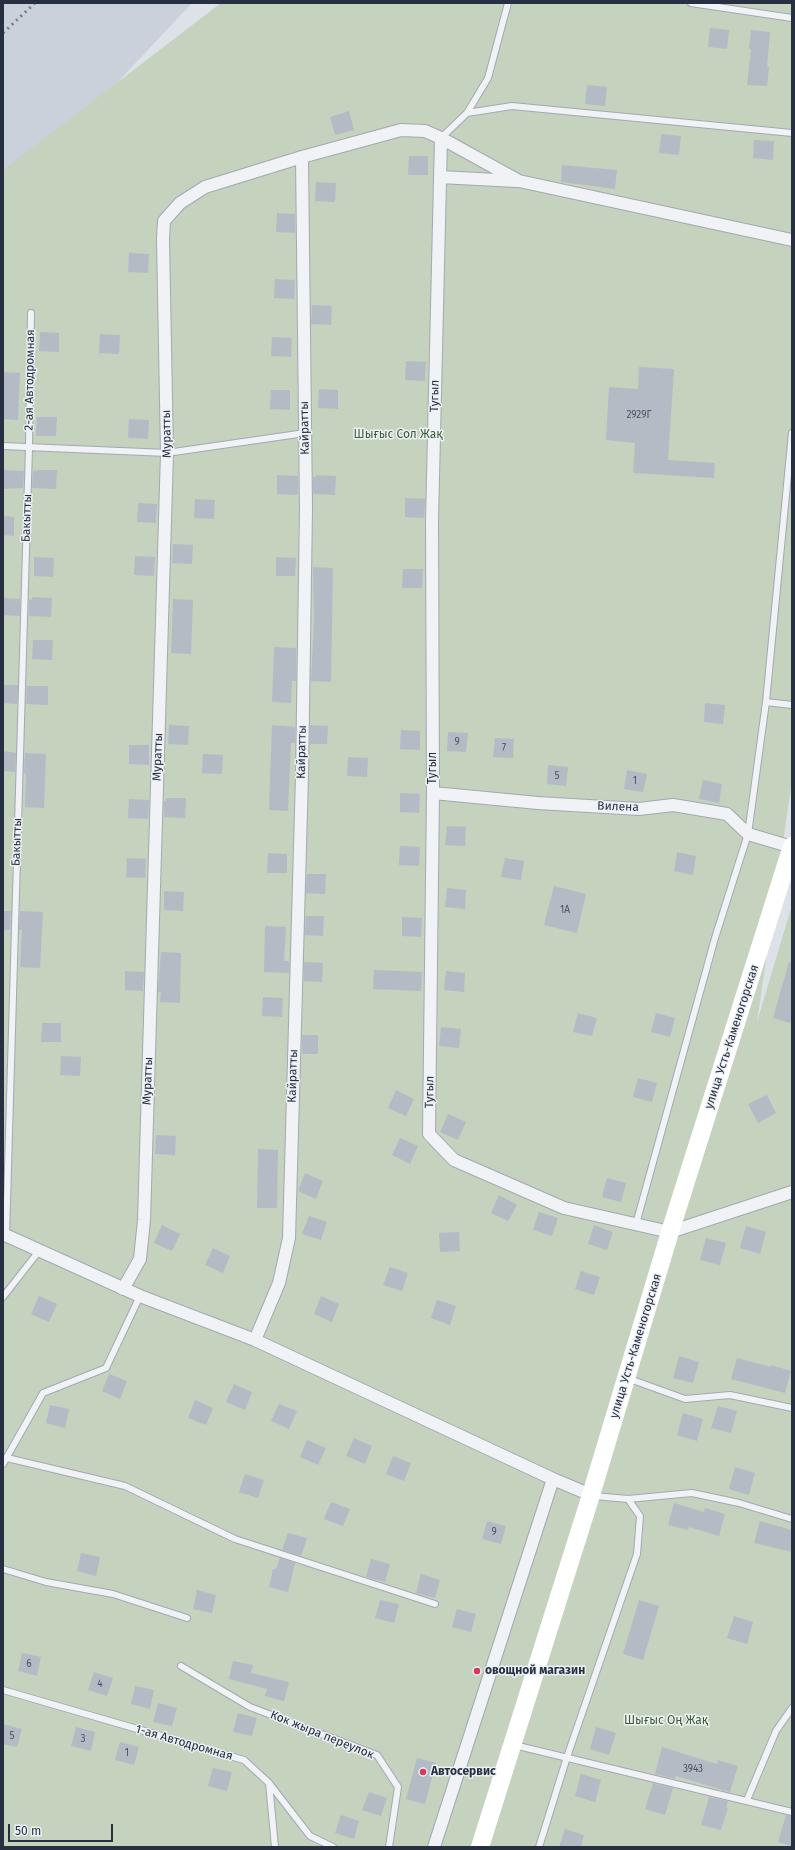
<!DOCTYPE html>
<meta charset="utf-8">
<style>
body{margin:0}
#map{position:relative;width:795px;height:1850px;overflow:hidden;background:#dde2e8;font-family:"Fira Sans",sans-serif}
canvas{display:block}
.frame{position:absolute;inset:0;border:4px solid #263040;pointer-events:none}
.scale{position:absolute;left:8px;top:1824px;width:105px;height:18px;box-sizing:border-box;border:2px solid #263040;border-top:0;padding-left:5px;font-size:12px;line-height:14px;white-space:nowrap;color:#263040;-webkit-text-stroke:3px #edf1f6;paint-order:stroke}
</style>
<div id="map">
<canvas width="795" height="1850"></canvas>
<div class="frame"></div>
<div class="scale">50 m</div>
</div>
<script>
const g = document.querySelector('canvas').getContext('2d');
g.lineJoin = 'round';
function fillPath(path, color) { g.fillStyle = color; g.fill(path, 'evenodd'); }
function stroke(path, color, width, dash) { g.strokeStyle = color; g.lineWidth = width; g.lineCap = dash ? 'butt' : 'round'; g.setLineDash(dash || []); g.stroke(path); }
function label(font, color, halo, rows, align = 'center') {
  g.font = font + ' "Fira Sans",sans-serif'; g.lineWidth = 3; g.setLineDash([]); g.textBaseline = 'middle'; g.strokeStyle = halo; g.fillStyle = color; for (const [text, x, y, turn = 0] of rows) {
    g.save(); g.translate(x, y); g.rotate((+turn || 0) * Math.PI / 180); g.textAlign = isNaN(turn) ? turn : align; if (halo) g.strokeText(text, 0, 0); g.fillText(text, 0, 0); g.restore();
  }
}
const built = new Path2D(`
 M3 3H192L3 204Z`);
const green = new Path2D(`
 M221 3H792V780L757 1022 792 905V1847H3V170Z`);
const building = new Path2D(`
 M710 28 729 30 727 49 708 47Z
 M751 30 770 32 767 67H769L767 86 747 85 751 49H749Z
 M587 85 607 87 605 106 585 104Z
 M349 111 354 130 335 135 330 117Z
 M661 134 681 136 679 155 659 153Z
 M754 140 774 141 773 160 753 158Z
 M409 156H428V175H408Z
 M562 165 617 170 615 189 561 182Z
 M316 182 336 183 335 202 315 201Z
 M277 213 295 214V233L276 232Z
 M129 253 149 254 148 273 128 272Z
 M275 279 295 280 294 299 274 298Z
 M312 305 332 306 331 325 311 324Z
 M40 332 59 333V352L39 351Z
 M100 334 120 335 119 354 99 353Z
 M272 337 292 338 291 357 271 356Z
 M406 361 426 362 425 381 405 380Z
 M639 367 674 369 668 460 715 463 714 478 633 473 635 443 606 440 609 387 638 389Z
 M3 372 20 373 18 420 3 419Z
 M319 389 338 390V409L318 408Z
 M271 390H290V410L270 409Z
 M37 417H57L56 436H36Z
 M129 419 149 420 148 439 128 438Z
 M3 470 24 471 23 488 3 489Z
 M37 470H57L56 489 32 488 33 471H37Z
 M277 475 298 476V493L297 495 277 494Z
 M316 475 336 476 335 495 313 494V477H316Z
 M405 498 425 499 424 518 405 517Z
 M195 499 215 500 214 519 194 518Z
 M138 503 157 504 156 523 137 522Z
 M3 516 14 517V536L3 535Z
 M173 544 193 545 192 564 172 563Z
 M135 556 155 557 154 576 134 575Z
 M34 557 54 558 53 577 34 576Z
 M276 557 296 558 295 576H276Z
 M313 567 333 568 331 682 311 681 314 620Z
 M403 569H423L422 588H402Z
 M32 597 52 598 51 617 29 616V599L32 600Z
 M3 598 20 599V616L3 615Z
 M173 599 193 600 191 654 171 653Z
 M33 640H53L52 660 32 659Z
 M274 647 296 648V681H292L291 703 272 702Z
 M3 685H18L17 704 3 703Z
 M27 686H48V705L26 704Z
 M705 703 725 705 723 724 704 722Z
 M169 725 189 726 188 745 168 744Z
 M272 725 295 727V743H291L288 811 269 810Z
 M310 725 328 726 327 744H310Z
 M401 730 420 731V750L400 749Z
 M448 732 468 733 466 752 447 751Z
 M495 738 514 739 513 758 493 757Z
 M129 745H149V765L129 764Z
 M3 751 16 753 15 772 3 771Z
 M25 753 46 754 44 808 25 807 26 774 24 773Z
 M203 754 223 755 222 774 202 773Z
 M348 757 368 758 367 777 347 776Z
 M548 765 568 767 566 786 547 784Z
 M627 770 647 774 643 792 624 789Z
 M703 780 722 784 719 803 699 799Z
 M400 793 420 794 419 813 400 812Z
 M166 798H186L185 818 164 817V801H166Z
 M129 799 149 800 148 819 128 818Z
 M447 826 466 827 465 846 445 845Z
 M400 846 420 847 419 866 399 865Z
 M677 852 696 856 693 875 674 871Z
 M268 853 287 854V873H267Z
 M127 858 146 859 145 878 126 877Z
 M505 858 524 861 521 880 501 877Z
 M307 874H326L325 894 306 893Z
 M554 886 586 894 577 933 544 925Z
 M447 888 466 890 465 909 445 907Z
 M164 891 184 892 183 911 164 910Z
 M3 911H11L10 930H3Z
 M20 911 43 912 40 968 20 967 22 930H19Z
 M306 916H324L323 936 305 935Z
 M402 917 422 918 421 937 402 936Z
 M265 926 286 927 284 961H289V973L264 972Z
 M161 952 181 953 180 1003 160 1002 161 992H158Z
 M304 962 323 963 322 982 304 981Z
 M789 962 792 963V1017L790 1023 773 1018Z
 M374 970 422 972 421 991 373 989Z
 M125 971 144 972 143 991 125 990Z
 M446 971 465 973 464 992 444 990Z
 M263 997 283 998 282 1017 262 1016Z
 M578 1013 597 1018 592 1036 573 1032Z
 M656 1013 675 1018 670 1037 651 1032Z
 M42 1023H61V1042H41Z
 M441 1027 461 1029 459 1048 439 1046Z
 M302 1035H318V1054H302Z
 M61 1056 81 1057 80 1076 60 1075Z
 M638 1078 657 1083 652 1102 633 1097Z
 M396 1090 414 1099 406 1116 388 1108Z
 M767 1095 776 1113 758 1123 748 1104Z
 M448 1114 466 1122 458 1140 440 1132Z
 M156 1135 176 1136 175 1155 155 1154Z
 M400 1138 418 1146 410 1164 392 1155Z
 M258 1149 278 1150 277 1208H257Z
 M305 1173 323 1181 316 1199 298 1191Z
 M607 1178 626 1183 621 1202 602 1197Z
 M499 1195 517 1205 508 1221 491 1213Z
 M539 1212 558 1218 552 1236 533 1230Z
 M309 1216 327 1222 321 1240 302 1234Z
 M162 1225 180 1234 172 1251 154 1243Z
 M594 1225 613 1232 607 1250 588 1244Z
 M746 1226 766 1232 760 1254 740 1248Z
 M459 1232 460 1251 440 1252 439 1233Z
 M706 1238 726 1243 720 1265 700 1260Z
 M213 1248 230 1256 223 1273 205 1265Z
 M390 1267 408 1273 402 1291 383 1285Z
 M581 1271 600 1277 594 1295 575 1289Z
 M39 1296 57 1304 49 1322 31 1314Z
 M321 1296 339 1304 332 1322 314 1314Z
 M437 1300 456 1306 450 1325 431 1318Z
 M679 1356 699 1362 693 1383 673 1378Z
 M737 1358 771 1367V1365L791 1371 785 1393 731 1379Z
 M109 1374 127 1381 120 1399 102 1391Z
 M234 1384 252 1392 245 1410 226 1402Z
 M195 1400 213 1408 206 1425 188 1418Z
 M279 1404 297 1411 289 1429 271 1421Z
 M50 1405 69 1409 65 1428 46 1423Z
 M718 1406 737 1411 731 1433 711 1428Z
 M683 1413 703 1419 697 1441 677 1435Z
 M354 1438 372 1446 365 1464 346 1456Z
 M307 1440 326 1448 318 1465 300 1457Z
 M393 1456 411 1463 404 1481 386 1474Z
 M735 1467 755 1473 749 1495 729 1489Z
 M245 1474 264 1480 258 1498 239 1492Z
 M331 1502 350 1509 343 1526 324 1519Z
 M674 1503 704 1512 705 1508 725 1514 719 1536 689 1527 688 1530 668 1525Z
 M487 1521 506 1526 501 1544 482 1539Z
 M760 1521 792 1530V1552L754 1543Z
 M288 1533 307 1538 301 1556 282 1550Z
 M81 1553 100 1557 96 1576 77 1571Z
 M280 1558 295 1563 288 1592 269 1587 273 1569H276Z
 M371 1559 390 1564 385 1582 366 1577Z
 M421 1574 440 1580 435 1598 416 1593Z
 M197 1590 216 1595 212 1613 193 1609Z
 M380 1600 399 1604 394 1623 375 1618Z
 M639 1600 659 1606 643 1660 623 1654Z
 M457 1609 476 1614 471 1632 452 1627Z
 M734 1616 753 1622 747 1644 727 1638Z
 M22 1653 41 1657 37 1676 18 1671Z
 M233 1661 253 1665 251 1673 289 1682 284 1701 265 1696 267 1689 229 1679Z
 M94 1672 113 1678 107 1696 88 1690Z
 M135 1686 154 1690 150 1709 131 1704Z
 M158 1703 177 1708 172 1726 153 1722Z
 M238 1713 257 1718 252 1736 233 1732Z
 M3 1724 22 1729 17 1747 3 1744Z
 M76 1727 95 1732 91 1751 71 1746Z
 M596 1727 616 1733 609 1755 590 1749Z
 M120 1742 139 1747 134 1765 115 1760Z
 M662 1747 717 1764 718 1760 738 1766 730 1792 676 1776 675 1779 655 1774Z
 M417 1758 436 1763 425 1804 406 1799Z
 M213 1768 232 1772 227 1791 208 1786Z
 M581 1774 601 1780 595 1802 575 1796Z
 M653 1783 673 1788 665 1815 645 1809Z
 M369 1792 387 1798 381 1816 362 1810Z
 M709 1797 728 1801 726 1808H728L721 1830 701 1825Z
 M341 1815 359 1821 354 1839 335 1833Z
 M786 1815 792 1816V1846L778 1842Z
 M565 1829 584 1835 581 1847H559Z`);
const lane = new Path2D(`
 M691 3 792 18
 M467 113 512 106 792 133
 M441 138 467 113 488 78 508 3
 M3 446 167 453 305 433
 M766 702 792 705
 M636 1224 715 938 748 834 766 702 792 433
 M6 1236 29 447 31 313
 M3 1297 39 1251
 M627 1378 685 1399 730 1395 792 1408
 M7 1458 125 1486 235 1539 435 1604
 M3 1464 43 1393 106 1368 140 1296
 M594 1496 628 1499 692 1493 739 1503 792 1519
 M3 1569 46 1582 113 1594 187 1618
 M181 1666 250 1707 377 1755 398 1787 389 1847
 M3 1690 244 1760 269 1783 310 1836 333 1847
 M514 1745 792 1812
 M269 1783 275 1847
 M747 1800 776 1731 792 1708
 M539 1847 567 1757 637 1554 640 1516 628 1499`);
const street = new Path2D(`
 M441 138 432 520 433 793 429 1134 454 1160 564 1208 670 1232 792 1192
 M440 177 516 181
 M433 793 538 803 639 809 673 805 727 814 748 834 792 847
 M3 1234 140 1296 255 1340 553 1479 591 1495
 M123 1289 140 1259 144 1220 167 453 163 239 164 221 180 203 205 187 302 157 401 130 425 131 441 138 519 181 792 240
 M255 1340 279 1283 289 1238 302 776 306 508 302 157
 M434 1847 553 1479`);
const secondary = new Path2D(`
 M480 1847 591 1495 670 1232 792 846`);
const rail = new Path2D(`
 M3 33 35 3`);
const markers = [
 [477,1671,4,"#d63959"],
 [423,1772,4,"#d63959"]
];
const numberNames = [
 ["2929Г",639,415],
 ["9",457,742],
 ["7",504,748],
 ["5",557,776],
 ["1",635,781],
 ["1А",565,910],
 ["9",494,1532],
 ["6",29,1664],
 ["4",100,1684],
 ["5",12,1736],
 ["3",83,1739],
 ["1",127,1753],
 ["3943",693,1769]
];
const streetNames = [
 ["2-ая Автодромная",30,380,-89],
 ["Тугыл",435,396,-89],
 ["Кайратты",305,428,-91],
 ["Муратты",167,434,-91],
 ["Бакытты",27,518,-88],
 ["Кайратты",302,752,-89],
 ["Муратты",158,757,-88],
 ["Тугыл",433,768,-90],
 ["Вилена",618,807,2],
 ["Бакытты",17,842,-88],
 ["улица Усть-Каменогорская",732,1037,-72],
 ["Кайратты",293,1076,-88],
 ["Муратты",148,1081,-88],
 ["Тугыл",430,1092,-89],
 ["улица Усть-Каменогорская",636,1346,-73],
 ["Кок жыра переулок",322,1735,22],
 ["1-ая Автодромная",184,1743,16]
];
const parkNames = [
 ["Шығыс Сол Жақ",398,435],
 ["Шығыс Оң Жақ",666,1721]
];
const poiNames = [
 ["овощной магазин",485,1671],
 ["Автосервис",431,1772]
];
fillPath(built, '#cbd1da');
fillPath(green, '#c4d2be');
fillPath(building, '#b4bbc5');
stroke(lane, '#a2a9b2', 8);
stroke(street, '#a2a9b2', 14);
stroke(lane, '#f0f2f6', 6);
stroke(street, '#f0f2f6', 12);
stroke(secondary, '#fff', 18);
stroke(rail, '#768293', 3, [2, 4]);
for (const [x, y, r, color] of markers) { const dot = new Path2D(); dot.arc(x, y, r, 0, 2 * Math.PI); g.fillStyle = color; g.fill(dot); stroke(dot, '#edf1f6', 1.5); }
label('10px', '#4a5361', null, numberNames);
label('12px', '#263040', '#edf1f6', streetNames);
label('12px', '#3c5c32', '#edf1f6', parkNames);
label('bold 12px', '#263040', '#edf1f6', poiNames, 'left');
</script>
